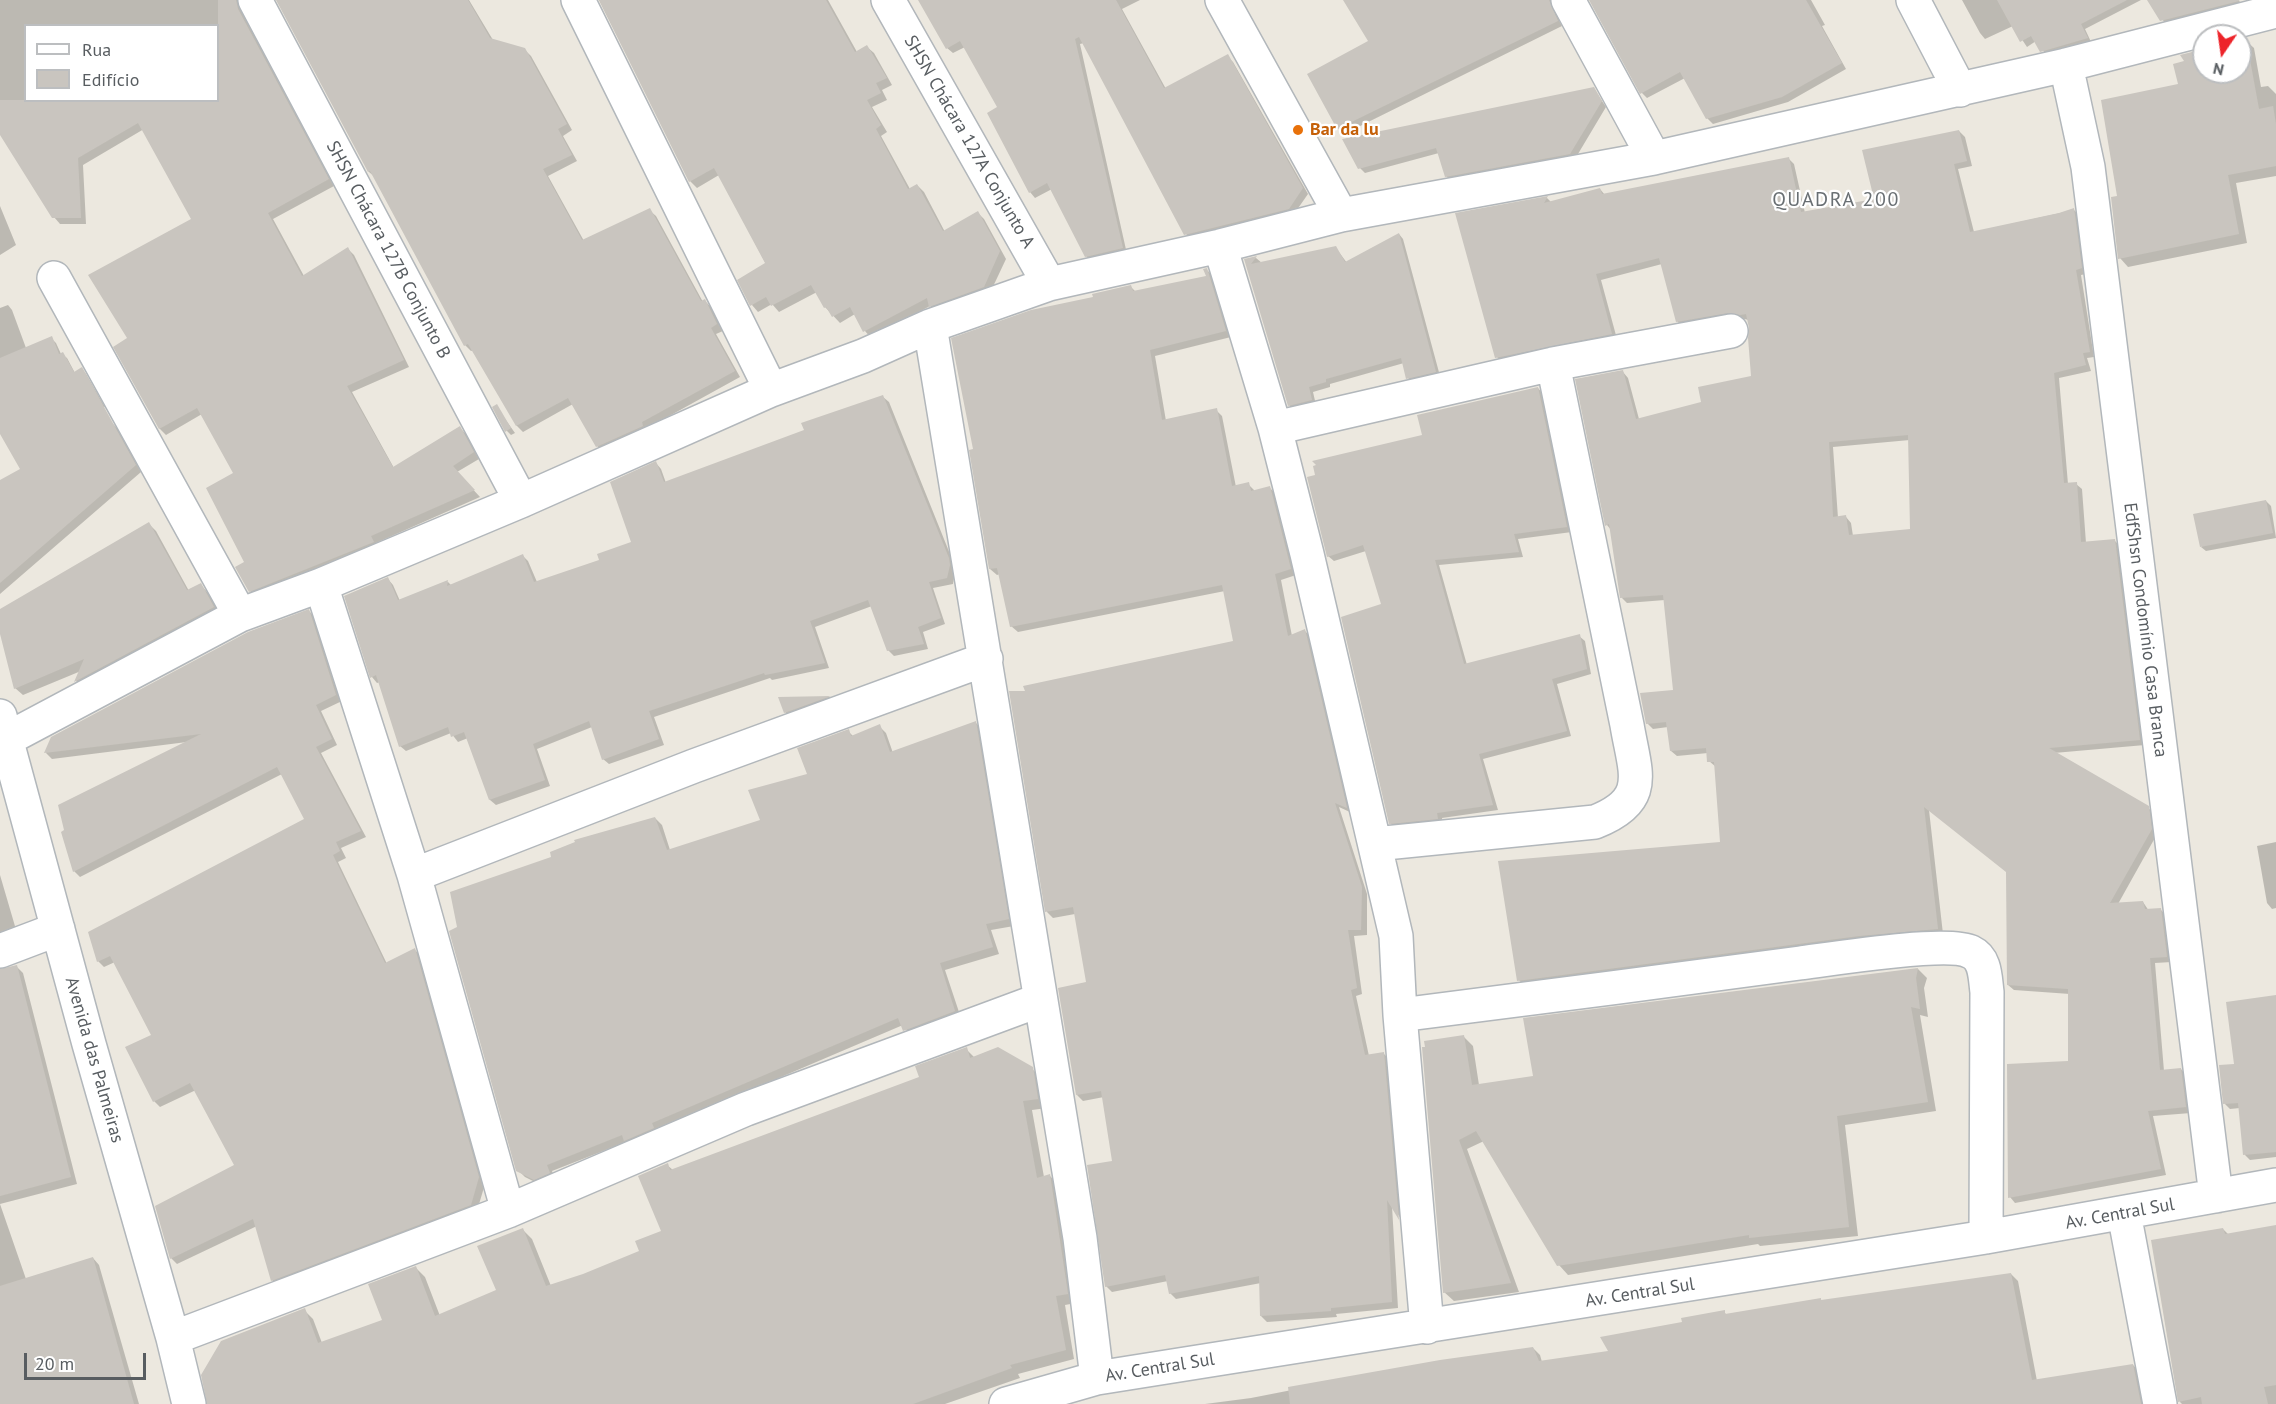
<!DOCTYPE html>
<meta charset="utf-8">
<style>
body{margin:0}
#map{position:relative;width:2276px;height:1404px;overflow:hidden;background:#ece8df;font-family:"PT Sans",sans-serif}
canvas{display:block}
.legend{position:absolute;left:24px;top:24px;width:195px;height:78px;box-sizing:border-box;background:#fff;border:2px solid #bcbec0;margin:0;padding:8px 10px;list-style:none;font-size:18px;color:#585d61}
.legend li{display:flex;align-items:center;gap:12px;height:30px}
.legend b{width:30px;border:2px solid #bcbec0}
.north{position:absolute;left:2192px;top:24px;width:60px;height:60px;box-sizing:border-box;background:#fff;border:2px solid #bcbec0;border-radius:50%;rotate:193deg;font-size:16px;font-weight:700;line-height:24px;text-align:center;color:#585d61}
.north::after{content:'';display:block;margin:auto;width:21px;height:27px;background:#ed242a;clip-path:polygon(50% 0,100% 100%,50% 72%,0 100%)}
.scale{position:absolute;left:24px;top:1353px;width:122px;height:27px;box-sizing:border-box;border:3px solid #585d61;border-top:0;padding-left:8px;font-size:18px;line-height:21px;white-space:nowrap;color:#585d61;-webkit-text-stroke:4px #fff;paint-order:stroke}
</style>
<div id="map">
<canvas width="2276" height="1404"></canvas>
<ul class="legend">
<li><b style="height:8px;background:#fff"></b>Rua</li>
<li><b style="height:16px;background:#c9c5bf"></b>Edifício</li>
</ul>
<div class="north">N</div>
<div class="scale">20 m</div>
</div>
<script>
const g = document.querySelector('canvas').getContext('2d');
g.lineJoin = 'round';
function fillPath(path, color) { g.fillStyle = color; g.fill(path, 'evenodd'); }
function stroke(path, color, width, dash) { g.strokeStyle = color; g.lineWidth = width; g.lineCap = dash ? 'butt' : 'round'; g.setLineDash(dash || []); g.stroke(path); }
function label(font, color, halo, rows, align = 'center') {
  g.font = font + ' "PT Sans",sans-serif'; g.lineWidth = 4.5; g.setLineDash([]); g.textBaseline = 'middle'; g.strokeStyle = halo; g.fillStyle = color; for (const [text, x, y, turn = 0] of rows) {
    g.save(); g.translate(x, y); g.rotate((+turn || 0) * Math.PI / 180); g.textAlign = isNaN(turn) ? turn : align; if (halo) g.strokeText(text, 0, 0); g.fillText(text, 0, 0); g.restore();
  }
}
const shadow = new Path2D(`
 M0 0H244L242 7 244 16 334 186 273 219 304 276 348 249 354 255 409 367 352 392 394 468 460 428 466 434 479 459 457 472 480 497 376 543 379 549 256 597 250 591 235 473 202 414 166 435 160 429 146 403 129 338 193 220 144 129 83 165 86 224H60L54 217 0 132ZM26 26H218V100H26Z
 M278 0H469L493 40 524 49 531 56 572 130 563 136 577 161 548 176 584 241 649 210 656 216 703 302 705 301 711 307 723 331 716 334 740 377 604 452 597 446 573 404 523 432 517 426 474 350 471 351 465 345 376 178 369 172Z
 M599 0H828L857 52 867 47 874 53 892 85 882 90 887 100 872 107 887 132 881 136 910 189 917 185 924 192 945 232 977 212 984 219 1006 259 990 293 937 312 930 306 871 338 865 331 855 314 840 323 825 307 817 292 779 312 772 304 758 312 752 305 766 264 719 175 697 188 690 181Z
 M919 0H1140L1122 9 1166 89 1227 56 1233 62 1308 194 1294 214 1191 239 1186 234 1084 43 1080 44 1127 254 1092 262 1086 256 1052 189 1035 198 1030 192 999 108 965 47 953 53 947 48Z
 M1344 0H1556L1554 5 1557 16 1562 26 1344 134 1338 128 1370 41Z
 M1591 0H1811L1825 25 1822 26 1846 69 1788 102 1713 124 1707 118 1685 78 1647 98 1642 93Z
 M1962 0H2141L2085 29 2092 44 2047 56 2036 41 2027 47 2013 26 1985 39 1980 33Z
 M2149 0H2239L2242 7 2167 26Z
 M2245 40 2254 48 2261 87 2268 86 2276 94V176L2236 183 2247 243 2128 267 2120 258 2119 197 2179 85 2187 62 2204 50V72H2240V41Z
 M1594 89 1606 107 1575 159 1451 181 1446 176 1439 153 1365 173 1360 168Z
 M1959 131 1965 137 1972 166 1958 169 1974 232 2074 210 2079 215 2086 274 2081 275 2094 357 2087 358 2091 371 2059 378 2068 484H2076L2082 489 2086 543 2115 541 2120 546 2145 745 2054 753 2148 808 2154 813 2156 836 2118 904 2143 902 2149 911 2161 910 2166 915 2172 962 2155 963 2164 1071 2181 1069 2186 1075 2191 1113 2153 1116 2166 1175 2015 1203 2010 1197 2070 1062V994L2014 990 2008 985 2007 872 1929 810 1943 934 1524 986 1519 980 1722 843 1716 767 1709 761 1708 753 1677 756 1671 751 1668 727 1653 729 1647 723 1675 692 1665 600 1627 603 1622 598 1611 530 1607 525 1577 380 1623 372 1628 378 1639 419 1703 404 1753 377 1749 320 1734 317 1683 327 1677 321 1662 264 1601 280 1617 339 1502 363 1497 357 1457 215 1547 198 1551 202 1600 189 1605 195 1788 158 1794 164 1805 213 1876 200ZM1910 440 1912 531 1853 536 1851 523 1846 517 1838 518 1833 447Z
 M0 206 16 245 0 255Z
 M1399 234 1403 239 1440 376 1413 383 1408 378 1404 363 1330 384V387L1313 392 1316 405 1294 410 1289 405 1245 260 1256 258 1262 263 1336 248 1347 263Z
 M1207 270 1213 276 1231 337 1155 356 1166 421 1216 410 1222 416 1236 487 1248 484 1255 491 1270 488 1276 494 1296 575 1281 580 1292 636 1305 631 1311 637 1352 813 1339 807 1367 894V935L1354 936 1362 994 1356 996 1369 1056 1384 1054 1390 1060 1404 1223 1392 1206 1398 1308 1336 1314 1337 1317 1267 1322 1261 1316V1283L1176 1299 1170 1293 1168 1281 1112 1292 1106 1286 1114 1162 1104 1097 1083 1101 1077 1095 1088 983 1075 914 1053 918 1047 912 1027 692 1235 642 1225 591 1018 632 1011 626 1000 574 997 575 990 569 975 450 1095 298 1131 287 1136 292 1209 277Z
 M8 305 12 310 26 348 51 338 56 343 61 354 67 358 75 373 82 369 86 374 105 407 0 433V308Z
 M1538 388 1543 394 1572 532 1518 539 1523 557 1439 565 1467 665 1579 636 1585 641 1591 674 1557 684 1571 736 1483 759 1498 810 1442 818 1443 824 1396 828 1390 823 1383 605 1366 551 1334 561 1328 556 1424 436Z
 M883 397 889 402 954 564 955 572 953 584 933 588 945 624 923 632 928 649 894 656 888 650 872 606 815 627 829 668 772 680 770 678 654 717 664 745 609 764 603 759 592 727 537 749 550 786 496 805 490 800 468 738 458 742 451 733 406 751 400 746 380 682 377 683 372 677 346 596 388 579 393 585 400 601 448 582 451 585 523 556 528 561 537 582 600 561 633 543 656 463 661 469 666 483 806 431Z
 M496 406 515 433 511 435 507 431Z
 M111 422 117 428 141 472 0 594V482Z
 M2266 501 2271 506 2276 538 2206 551 2201 547Z
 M149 524 156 531 189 591 201 585 208 593 221 615 83 688 76 681 81 671 23 695 15 688 0 627V611Z
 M309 611 315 617 342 701 321 711 337 745 321 753 366 837 341 848 346 858 338 862 387 964 415 950 421 956 485 1184 477 1211 278 1286 272 1280 257 1226 177 1264 171 1258 236 1166 196 1090 160 1107 154 1101 153 1035 115 962 104 967 98 961 306 820 282 774 80 877 74 871 187 742 52 759 46 753 52 738Z
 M830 697 834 701 790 717 785 712 780 699Z
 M976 723 982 729 1014 926 991 930 999 954 945 970 961 1018 911 1036 903 1025 657 1130 552 1171 555 1179 541 1185 525 1177 518 1170 553 858 655 818 662 825 670 850 762 821 809 775 848 731 853 736 879 726 886 733 893 753Z
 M2276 842V908L2272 909 2267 903 2257 846Z
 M0 875 17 933 0 941Z
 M16 966 23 973 77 1184 0 1204 26 1279 93 1258 99 1265 139 1404H0V970Z
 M1918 969 1927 978 1924 988 1928 1017 1920 1015 1936 1111 1845 1125 1858 1236 1760 1246 1758 1244 1568 1275 1559 1265 1484 1141 1467 1149 1519 1292 1454 1301 1444 1292 1464 1037 1473 1046 1479 1085 1534 1078Z
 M2276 996V1157L2250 1160 2245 1155 2240 1108 2230 1109 2225 1104 2235 1065Z
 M966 1049 975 1058 1032 1069 1042 1078 1047 1108 1032 1110 1044 1177 1050 1176 1059 1185 1076 1303 1065 1305 1074 1359 1018 1374 1020 1378 945 1404H209L304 1310 313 1319 322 1343 384 1321 416 1268 425 1277 440 1316 498 1291 523 1230 532 1239 551 1286 584 1276 641 1252 663 1232 667 1165 673 1170 921 1078Z
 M2276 1227V1404H2182L2180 1402 2153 1241 2223 1229 2229 1235Z
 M2011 1274 2018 1281 2037 1381 2133 1365 2140 1372 2146 1404H1205L1251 1398 1440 1361 1533 1348 1540 1355 1542 1362 1611 1352 1683 1323 1724 1312 1727 1315 1820 1299 1823 1301Z`);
const building = new Path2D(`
 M218 0H236L238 9 329 179 268 213 302 276 348 247 404 360 347 386 393 467 460 426 474 452 453 466 475 490 371 536 374 542 249 592 235 567 244 562 206 488 233 473 197 408 159 429 113 347 127 338 88 275 191 219 138 123 78 158 81 218H52L0 135V100H218Z
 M276 0H468L490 38 525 48 567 124 558 129 572 155 543 169 582 240 650 208 701 301 705 299 717 324 711 328 735 371 642 422 643 426 596 447 568 398 516 426 468 344 464 346 370 171 368 172Z
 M599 0H826L855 52 867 45 887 78 876 83 881 93 867 100 881 125 876 129 908 189 917 184 943 231 978 211 1000 251 984 287 929 307 927 298 863 332 850 307 832 317 826 307 824 308 811 285 771 306 766 297 750 306 737 280 765 263 714 168 689 182Z
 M918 0H1116L1164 88 1228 54 1303 188 1289 209 1184 235 1079 37 1075 39 1123 248 1085 257 1047 183 1029 193 987 113 997 107 960 41 946 49Z
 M1343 0H1549L1558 21 1337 129 1307 74 1368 41Z
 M1589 0H1806L1842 63 1782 97 1706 119 1680 72 1640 94Z
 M1997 0H2127L2081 24 2088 38 2040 52 2031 36 2020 42Z
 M2147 0H2239V1L2160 21Z
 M2246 38 2259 109 2273 106 2276 124V166L2228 175 2239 234 2118 259 2111 197 2117 196 2101 100 2178 84 2173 64 2184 61 2180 55 2204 49V72H2240V40Z
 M1594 87 1602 101 1570 154 1445 177 1436 148 1358 169 1342 139Z
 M1959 130 1967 161 1954 164 1970 232 2059 213 2074 208 2082 268 2076 270 2090 352 2083 353 2086 365 2054 373 2064 483 2077 482 2081 542 2115 539 2140 740 2049 748 2149 806 2152 829 2110 903 2143 901 2145 909 2161 908 2167 957 2150 958 2160 1070 2181 1068 2186 1107 2148 1111 2161 1169 2008 1198 2007 1064 2068 1061V989L2007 985 2006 872 1924 807 1938 929 1859 936 1517 981 1498 861 1720 842 1714 762H1707L1706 748 1670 751 1666 722 1646 724 1640 693 1673 690 1663 595 1620 598 1609 524 1605 526 1575 379 1623 370 1636 419 1701 402 1698 387 1751 376 1748 338 1749 328 1746 314 1740 315 1728 313 1676 322 1659 258 1596 274 1612 334 1495 358 1455 213 1548 196 1544 203 1600 188 1602 194 1789 157 1801 212 1874 199 1862 150ZM1908 435 1910 529 1849 535 1846 515 1833 517 1829 442Z
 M1399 233 1436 372 1406 379 1401 358 1326 379V382L1309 387 1312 400 1288 406 1244 259 1257 256 1251 264 1336 246 1345 262Z
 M1207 268 1226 331 1150 350 1162 420 1217 408 1232 486 1249 482 1251 491 1270 486 1291 569 1275 574 1288 636 1305 629 1347 808 1335 803 1362 887 1361 930H1348L1357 988 1351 990 1365 1055 1384 1052 1399 1220 1387 1200 1392 1302 1331 1308V1311L1260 1316 1259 1276 1169 1294 1165 1275 1105 1287 1087 1165 1112 1161 1101 1091 1076 1095 1058 988 1086 982 1073 907 1045 912 1009 691H1025L1023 686 1233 641 1222 585 1010 627 997 568 989 569 969 450 973 449 951 338 1031 310 1093 297 1092 294 1131 285 1133 291 1206 276 1203 269Z
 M52 336 59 354 63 352 74 372 82 367 136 465 0 583V480L20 469 0 434V358Z
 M1538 387 1567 527 1514 534 1519 552 1435 560 1464 664 1580 634 1587 669 1552 679 1567 731 1479 754 1493 805 1437 813 1438 819 1389 824 1341 617 1381 604 1363 545 1327 557 1307 477 1315 475 1313 466 1316 465 1312 461 1422 435 1417 415Z
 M883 395 949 558 950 565 947 578 929 582 941 618 918 627 924 644 887 651 868 600 810 621 825 663 765 675 764 673 649 711 659 739 602 760 589 721 533 744 545 780 489 800 464 732 451 737 448 727 399 747 376 675 370 678 344 596 388 577 398 600 448 580 447 586 523 554 534 582 599 560 597 554 631 542 610 482 656 461 664 482 804 430 801 423Z
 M497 404 511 428 505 432 492 407Z
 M2266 500 2273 533 2200 547 2193 514Z
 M149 522 187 590 201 583 214 607 74 682 84 659 14 689 0 634V609Z
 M309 609 336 695 316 705 332 739 316 747 361 831 336 842 340 851 333 855 385 963 415 948 479 1177 471 1205 271 1281 253 1219 170 1259 155 1206 234 1165 190 1083 153 1102 125 1047 151 1035 110 956 97 962 88 932 304 819 277 767 73 872 61 832 64 830 58 805 201 734 44 753 51 737 248 632Z
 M831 696 784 713 778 697Z
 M976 721 1009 919 986 924 993 947 940 963 955 1011 903 1031 898 1018 652 1123 654 1128 624 1141 622 1135 547 1165 550 1173 534 1180 516 1171 449 931 457 927 450 892 551 857 550 852 575 842 574 840 655 817 667 850 760 820 748 790 807 774 797 748 849 729 851 736 880 724 890 752Z
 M17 965 71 1177 0 1196V969Z
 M1918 968 1916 978 1920 1009 1911 1007 1928 1102 1837 1116 1849 1227 1749 1238V1235L1557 1266 1476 1131 1459 1140 1511 1283 1443 1293 1422 1047H1425L1424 1041 1464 1035 1472 1085 1533 1076 1523 1018Z
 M2276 995V1152L2243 1155 2238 1103 2223 1104 2219 1065 2234 1064 2226 1002Z
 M967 1047 970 1058 998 1047 1033 1067 1038 1099 1023 1101 1037 1178 1050 1174 1068 1294 1056 1296 1066 1350 1010 1365 1012 1368 913 1404H207L201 1375 221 1341 305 1308 318 1343 382 1320 368 1284 416 1266 435 1316 496 1290 477 1246 523 1228 546 1286 583 1274 639 1251 635 1241 661 1231 638 1176 668 1163 670 1170 919 1077 915 1066Z
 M2276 1225V1385L2264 1387 2268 1404H2202L2201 1397 2178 1402 2151 1240 2223 1228 2225 1234Z
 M93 1257 134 1404H0V1286Z
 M2011 1273 2032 1380 2133 1364 2141 1404H1290L1288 1387 1440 1360 1533 1347 1539 1361 1608 1351 1600 1337 1682 1322 1681 1318 1725 1310V1314L1821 1298V1300Z`);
const minor = new Path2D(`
 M255 0 521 501
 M578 0 771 390
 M888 0 1049 284
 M1222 0 1341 215
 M1568 0 1654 158
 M1913 0 1960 90
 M2066 65 2088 167 2216 1196
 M1220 246 1275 428 1307 554 1396 936 1400 1015 1427 1327
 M54 278 240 615
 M930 326 1080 1238 1097 1378
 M1275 428 1553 364 1731 331
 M321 585 414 875 508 1211
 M0 716 89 1044 173 1338 189 1404
 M5 740 240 615 321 585 521 501 771 390 863 356 930 326 1049 284 1220 246 1341 215 1654 158 2066 65 2276 11
 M1375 844 1595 822C1651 800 1635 773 1627 725L1553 364
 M414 875 694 766 986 659
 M0 951 58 929
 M1400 1015C1533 998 1667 981 1800 963 1831 959 1948 940 1971 952 1986 959 1985 978 1987 992L1986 1237
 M2124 1213 2160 1404
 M173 1338 508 1211 746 1109 1040 1000
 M1006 1404 1097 1378 1986 1237 2276 1185`);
const markers = [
 [1298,130,6,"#e8710a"]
];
const foodNames = [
 ["Bar da lu",1310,130]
];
const streetNames = [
 ["SHSN Chácara 127A Conjunto A",969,142,60],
 ["SHSN Chácara 127B Conjunto B",388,250,62],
 ["EdfShsn Condomínio Casa Branca",2145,630,83],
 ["Avenida das Palmeiras",94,1060,74],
 ["Av. Central Sul",2120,1214,-10],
 ["Av. Central Sul",1640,1293,-9],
 ["Av. Central Sul",1160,1368,-9]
];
const neighbourhoodNames = [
 ["QUADRA 200",1836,200]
];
fillPath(shadow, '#0003');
fillPath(building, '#c9c5bf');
stroke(minor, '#b2b7bb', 36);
stroke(minor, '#fff', 33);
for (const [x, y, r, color] of markers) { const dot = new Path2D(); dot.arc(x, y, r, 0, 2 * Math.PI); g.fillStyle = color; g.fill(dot); stroke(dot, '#fff', 2); }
label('bold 18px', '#c56008', '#fff', foodNames, 'left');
label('18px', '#585d61', '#fff', streetNames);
g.letterSpacing = '1.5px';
label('20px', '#696f73', '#fff', neighbourhoodNames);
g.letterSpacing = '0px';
</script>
